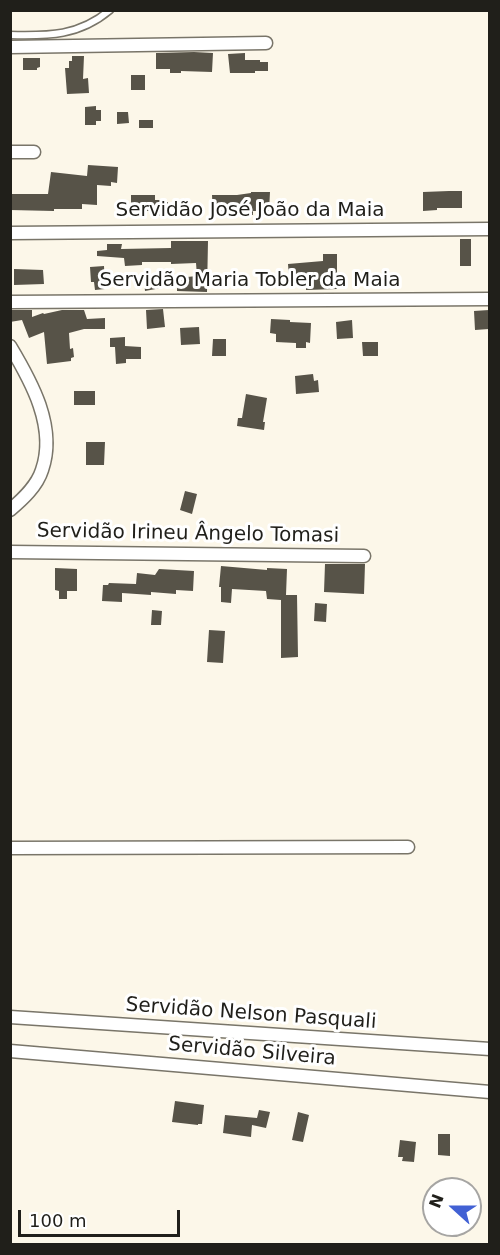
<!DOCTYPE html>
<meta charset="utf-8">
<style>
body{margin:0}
#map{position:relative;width:500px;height:1255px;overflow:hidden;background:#fcf7e9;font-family:"DejaVu Sans",sans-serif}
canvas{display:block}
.frame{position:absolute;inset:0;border:12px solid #201f1a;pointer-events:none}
.north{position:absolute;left:422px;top:1177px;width:60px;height:60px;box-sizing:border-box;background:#fff;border:2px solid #a6a5a3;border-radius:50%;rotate:291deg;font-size:16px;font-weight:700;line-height:24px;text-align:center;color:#201f1a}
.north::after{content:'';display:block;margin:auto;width:21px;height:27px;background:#4261d4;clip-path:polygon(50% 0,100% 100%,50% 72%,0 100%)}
.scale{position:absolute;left:18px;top:1210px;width:162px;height:27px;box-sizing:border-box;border:3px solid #201f1a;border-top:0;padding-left:8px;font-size:18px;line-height:21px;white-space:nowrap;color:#201f1a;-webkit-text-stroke:4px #fff;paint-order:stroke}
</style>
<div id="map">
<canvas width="500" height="1255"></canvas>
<div class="frame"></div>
<div class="north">N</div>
<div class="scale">100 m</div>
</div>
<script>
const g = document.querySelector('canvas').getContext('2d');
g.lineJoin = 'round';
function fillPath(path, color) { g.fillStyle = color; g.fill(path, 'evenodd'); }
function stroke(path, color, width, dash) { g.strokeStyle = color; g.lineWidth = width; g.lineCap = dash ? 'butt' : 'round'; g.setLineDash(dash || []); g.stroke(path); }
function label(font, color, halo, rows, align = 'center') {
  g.font = font + ' "DejaVu Sans",sans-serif'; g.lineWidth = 6; g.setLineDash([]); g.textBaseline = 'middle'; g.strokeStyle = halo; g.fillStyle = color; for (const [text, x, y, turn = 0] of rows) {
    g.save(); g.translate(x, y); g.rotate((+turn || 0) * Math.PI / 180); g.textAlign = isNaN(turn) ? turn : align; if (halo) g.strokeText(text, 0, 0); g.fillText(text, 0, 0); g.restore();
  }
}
const building = new Path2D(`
 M194 52 213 53 212 72 181 71V73H170V69H156V53Z
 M245 53V60H260V62H268V71H255V73H230L228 54Z
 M72 56H84L83 79 88 78 89 93 67 94 65 68H69V61H72Z
 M23 58H40V67L37 68V70H23Z
 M131 75H145V90H131Z
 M96 106V110H101V121H96V125H85V107Z
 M117 112H128L129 123 117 124Z
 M139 120H153V128H139Z
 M88 165 118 167 117 183 111 182V186L97 185V205L82 204V209H54V211L10 210V194H48L51 172 87 176Z
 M449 191H462V208H437V210L423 211V192Z
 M251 192H270L269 211H253V215H237V214L221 213V215L213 216 212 195H237L251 193Z
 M131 195H155V200H163V202H168V216H158L157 211H131Z
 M460 239H471V266H460Z
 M171 241H208L207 292 177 291V278L197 276 196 263 171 264V262H142V265L125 266 124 258 97 256V251L107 250V244H122L121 249 171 248Z
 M323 254H337V289L306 290V277L289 278 288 264 323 261Z
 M104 266 105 289 95 290 94 282H91L90 267Z
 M14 269 43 270 44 284 14 285Z
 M160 280 161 288 145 291 144 281Z
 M163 309 165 327 147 329 146 310Z
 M10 310H32V317L43 313 44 314 62 310H84L87 319 105 318V329H84L69 333 70 349 73 348 74 357 71 358V361L47 364 44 332 29 338 22 320 10 322Z
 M489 310V329L475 330 474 311Z
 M271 319 290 320V322L311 323 310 343 306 342V348H296V343L276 342V334L270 333Z
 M352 320 353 338 337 339 336 322Z
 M199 327 200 344 181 345 180 328Z
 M125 337V346L141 347V359H126V363L116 364 115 347H110V338Z
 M213 339H226V356H212Z
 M362 342H378V356H363Z
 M313 374 314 381 318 380 319 392 296 394 295 376Z
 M74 391H95V405H74Z
 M246 394 267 398 263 422H265L264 430 237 426 238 418H242Z
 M86 442H105L104 465H86Z
 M185 491 197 494 192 514 180 510Z
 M325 564H365L364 594 324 592Z
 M221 566 267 570V568L287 569 286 595H297L298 657 281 658V600L267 599 266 591 232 589 231 603 221 602V587H219Z
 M55 568 77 569V591H67V599H59V591L55 590Z
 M159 569 194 571 193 591 176 590V594L151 592V595L122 593V602L102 601 103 585H108L109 583 136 584 137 573 155 575Z
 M315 603 327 604 326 622 314 621Z
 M152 610 162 611 161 625H151Z
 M209 630 225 631 223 663 207 662Z
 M175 1101 204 1105 202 1124H198V1125L172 1122Z
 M259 1110 270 1112 266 1128 252 1125 251 1137 223 1133 225 1115 257 1118Z
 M298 1112 309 1115 303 1142 292 1140Z
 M438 1134H450V1156L438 1155Z
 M400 1140 416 1142 414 1162 402 1161 403 1157H398Z`);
const service = new Path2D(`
 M10 35C49 36 79 36 110 10`);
const minor = new Path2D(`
 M10 47 266 43
 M10 152H34
 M10 233 490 229
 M10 302 490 299
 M10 346C31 381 57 427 42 470 37 486 23 499 10 510
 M10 552 364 556
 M10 848 408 847
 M10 1017 490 1049
 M10 1051 490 1092`);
const streetNames = [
 ["Servidão José João da Maia",250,211],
 ["Servidão Maria Tobler da Maia",250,281],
 ["Servidão Irineu Ângelo Tomasi",188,534,1],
 ["Servidão Nelson Pasquali",251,1014,4],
 ["Servidão Silveira",252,1052,5]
];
fillPath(building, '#575348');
stroke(service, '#797569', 9);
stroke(minor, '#797569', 15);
stroke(service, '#fff', 6);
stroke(minor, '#fff', 12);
label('20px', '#201f1a', '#fff', streetNames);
</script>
